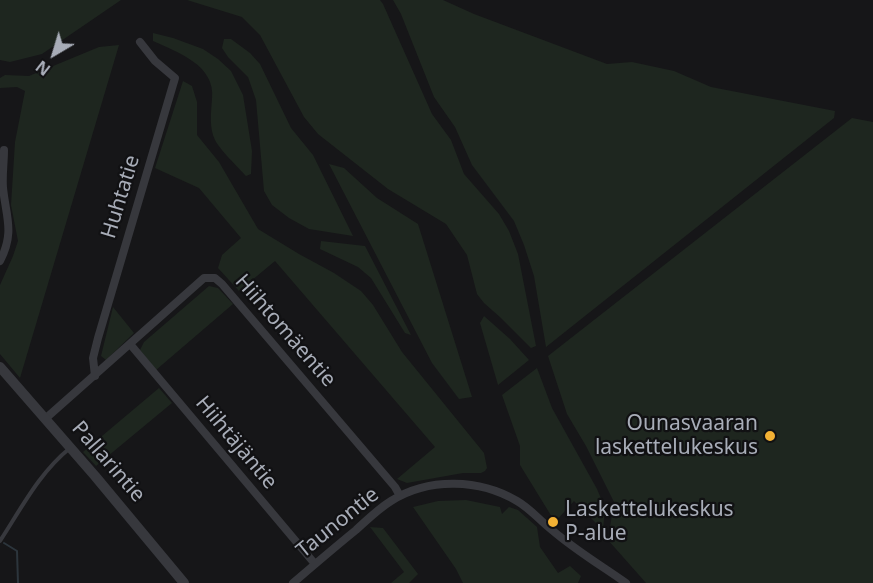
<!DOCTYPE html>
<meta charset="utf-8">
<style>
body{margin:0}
#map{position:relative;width:873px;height:583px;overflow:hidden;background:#161618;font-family:"Noto Sans",sans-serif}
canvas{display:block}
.north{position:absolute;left:24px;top:24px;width:60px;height:60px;-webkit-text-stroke:4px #111113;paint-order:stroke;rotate:218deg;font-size:16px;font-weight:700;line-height:24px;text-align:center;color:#a8adb8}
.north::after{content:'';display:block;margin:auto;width:21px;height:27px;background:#a8adb8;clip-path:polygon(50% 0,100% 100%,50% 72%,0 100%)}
</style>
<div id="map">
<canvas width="873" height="583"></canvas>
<div class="north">N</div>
</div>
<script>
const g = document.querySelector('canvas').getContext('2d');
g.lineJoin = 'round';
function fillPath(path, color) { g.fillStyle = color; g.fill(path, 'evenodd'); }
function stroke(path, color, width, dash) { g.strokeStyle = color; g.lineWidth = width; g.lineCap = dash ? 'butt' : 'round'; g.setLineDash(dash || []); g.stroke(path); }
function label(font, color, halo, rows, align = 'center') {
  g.font = font + ' "Noto Sans",sans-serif'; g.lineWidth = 4.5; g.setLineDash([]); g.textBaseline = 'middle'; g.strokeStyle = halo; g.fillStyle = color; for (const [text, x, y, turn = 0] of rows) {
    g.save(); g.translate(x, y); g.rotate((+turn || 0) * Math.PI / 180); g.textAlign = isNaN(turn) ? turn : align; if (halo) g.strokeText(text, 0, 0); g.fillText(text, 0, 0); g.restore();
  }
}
const green = new Path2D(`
 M0 0H121L42 54 10 62 0 60Z
 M187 0H380L383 4 432 114 451 140 464 174 499 214 509 231 518 254 536 346 531 348 501 318 484 303 477 294 467 255 446 224 388 189 318 134 304 117 260 35 242 17Z
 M393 0H443L474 14 607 64 632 62 674 71 711 87 835 111 834 118 546 347 534 276 524 245 514 221 472 165 455 127 434 97 401 14Z
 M153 33 173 38 203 49 218 59 231 71 243 95 252 151 251 174 246 176C238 167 220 150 215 140 209 128 211 112 212 99 216 65 177 52 153 41Z
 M224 39H231L250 53 260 64 291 128 313 155 353 236 309 229 289 218 272 205 264 191 256 100 248 77 228 57 222 48Z
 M119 45 20 378 0 354V285L13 256 18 241 11 205 15 142 25 91 17 87 0 88V78L5 75 29 76 99 47Z
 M183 81 192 86 197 102V135L219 162 258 229 299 254 334 273 361 291 373 305 402 352 484 453 487 468 485 471 481 473H463L407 483 397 479 435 447 275 261 239 291 218 268 222 255 241 238 199 188 155 168Z
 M852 118 873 122V583H646L608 540 614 502 586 446 567 414 548 356Z
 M329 164 344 168 377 198 418 224 472 397 459 399 432 363Z
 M321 241 365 246 411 335 405 333 371 278 358 267 320 249Z
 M209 286 218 288 233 304 156 370 140 350 144 342Z
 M113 307 134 333 106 360 101 356Z
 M484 316 510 339 529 360 498 385 480 323Z
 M537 368 552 408 597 489 605 508 603 530 574 501 555 522 520 465V446L502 395Z
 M159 388 172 403 96 466 83 452Z
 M466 500 500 507 502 514 509 507 518 510 537 527 540 547 558 573 570 566 581 576 578 583H463L456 569 413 507 438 501Z
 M370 527 383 528 418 574 409 583H391L404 572Z`);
const stream = new Path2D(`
 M4 543 17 551 18 583`);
const service = new Path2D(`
 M0 541C21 509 39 473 70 448`);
const minor = new Path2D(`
 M0 261C15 232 6 217 3 188 2 175 4 162 4 150
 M130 344 315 564
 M95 376 93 358 98 338 175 78 155 61 140 42
 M45 419 204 278H215L222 284 395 487 400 496
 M293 583C314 565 335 547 356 530 367 520 378 509 391 501 429 477 480 479 517 501 531 509 540 521 552 530 575 550 602 566 626 583`);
const tertiary = new Path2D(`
 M0 367 95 476 184 583`);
const markers = [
 [770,436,6,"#f2b134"],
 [553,522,6,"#f2b134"]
];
const streetNames = [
 ["Huhtatie",121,197,-73],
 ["Hiihtomäentie",285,331,49],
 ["Hiihtäjäntie",236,443,50],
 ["Pallarintie",108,462,49],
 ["Taunontie",338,523,-39]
];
const poiNames = [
 ["Ounasvaaran",758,424],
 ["laskettelukeskus",758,448],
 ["Laskettelukeskus",565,510,"left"],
 ["P-alue",565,534,"left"]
];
fillPath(green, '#1e261f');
stroke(stream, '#2c353c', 2);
stroke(service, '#37383d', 4);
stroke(minor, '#37383d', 8);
stroke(tertiary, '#37383d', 10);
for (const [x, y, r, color] of markers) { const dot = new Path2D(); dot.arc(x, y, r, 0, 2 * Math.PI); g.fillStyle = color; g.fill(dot); stroke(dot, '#111113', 2); }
label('21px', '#a8adb8', '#111113', streetNames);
label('21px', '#a8adb8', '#111113', poiNames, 'right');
</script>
